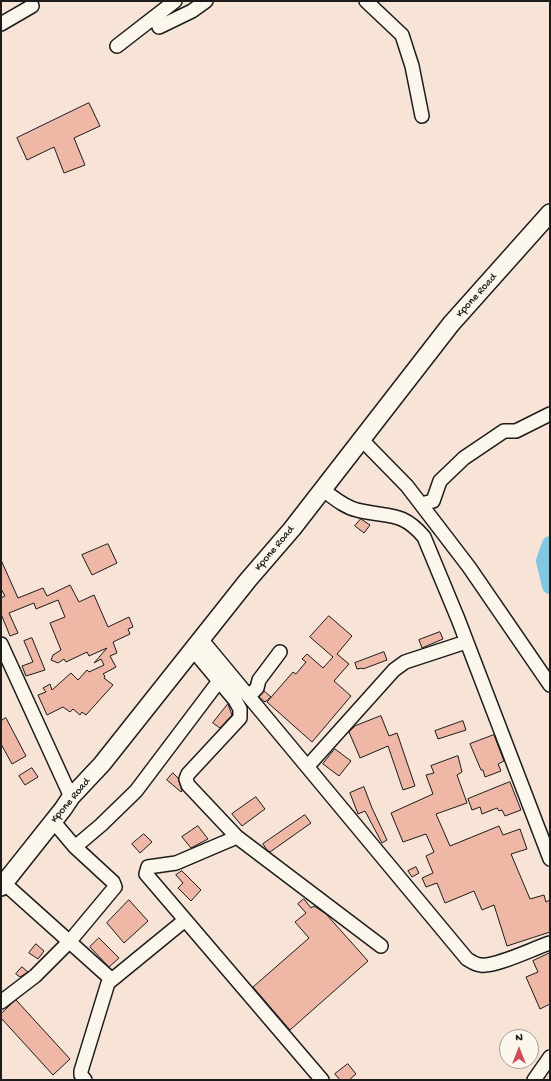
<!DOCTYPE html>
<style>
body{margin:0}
#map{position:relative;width:551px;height:1081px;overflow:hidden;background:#fbf7ec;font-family:"Gochi Hand",sans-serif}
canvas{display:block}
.frame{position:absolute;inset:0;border:2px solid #1c1c1c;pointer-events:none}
.north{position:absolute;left:499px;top:1029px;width:40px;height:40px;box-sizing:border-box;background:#fbf7ec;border:1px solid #a29f99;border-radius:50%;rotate:0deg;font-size:11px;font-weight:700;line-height:16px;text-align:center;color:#1c1c1c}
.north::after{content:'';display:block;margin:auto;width:14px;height:18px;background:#d1495b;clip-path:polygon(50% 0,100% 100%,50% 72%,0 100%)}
</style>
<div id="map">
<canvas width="551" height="1081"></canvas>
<div class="frame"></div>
<div class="north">N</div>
</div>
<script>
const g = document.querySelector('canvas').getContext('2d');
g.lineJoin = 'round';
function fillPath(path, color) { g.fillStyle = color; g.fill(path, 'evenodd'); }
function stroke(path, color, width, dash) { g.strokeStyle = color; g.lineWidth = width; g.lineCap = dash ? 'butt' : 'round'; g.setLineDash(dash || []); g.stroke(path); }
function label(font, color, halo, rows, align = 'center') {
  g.font = font + ' "Gochi Hand",sans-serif'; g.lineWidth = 4; g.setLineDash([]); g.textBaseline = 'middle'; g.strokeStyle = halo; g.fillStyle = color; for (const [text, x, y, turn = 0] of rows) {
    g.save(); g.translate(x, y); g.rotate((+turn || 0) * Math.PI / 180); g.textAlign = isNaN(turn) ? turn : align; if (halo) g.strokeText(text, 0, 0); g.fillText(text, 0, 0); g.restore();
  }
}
const built = new Path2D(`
 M1 1H550V1080H1ZM507 1037H531V1061H507Z`);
const river = new Path2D(`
 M550 544 544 561 550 586`);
const building = new Path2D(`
 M89 103 100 126 74 138 85 165 64 173 54 147 27 160 17 138Z
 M361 519 370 525 364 533 355 526Z
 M108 544 117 563 92 575 82 555Z
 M1 560 18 598 43 588 47 596 70 585 79 602 94 595 108 627 129 617 133 627 128 629 130 634 113 642 117 653 110 656 116 667 103 674 105 676 104 678 113 685 86 715 82 712 80 715 73 709 70 712 63 707 47 715 38 695 46 692 43 688 50 684 52 690 71 673 78 680 87 670 89 672 104 665 101 659 94 663 107 648 89 656 87 652 66 662 64 659 58 663 51 660 53 655 61 650 50 623 65 617 58 600 36 609 34 603 9 613 18 633 10 636 1 614V598L5 596 1 589Z
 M329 616 352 636 337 654 349 664 334 681 351 696 312 742 267 702 293 672 296 674 306 662 302 659 307 654 323 668 333 657 310 637Z
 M440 632 443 639 422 648 419 640Z
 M32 638 45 670 26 676 22 666 33 662 24 641Z
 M384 652 387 660 363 669 362 668 357 669 355 663Z
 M264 691 271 697 265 702 259 697Z
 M228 704 232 715 220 728 213 723Z
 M381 716 389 736 397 733 415 786 403 790 388 746 360 758 358 753 349 732 355 726Z
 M6 718 26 756 12 764 1 744V721Z
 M463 721 466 730 438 739 435 731Z
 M494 735 504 761 498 764 501 771 485 777 483 770H481L470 744Z
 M335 749 351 761 339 776 323 764Z
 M458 756 462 772 457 775 467 803 436 814 450 846 499 826 503 835 520 829 527 849 511 854 530 899 544 895 546 902 550 900V932L507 946 494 905 482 910 474 891 445 903 437 883 426 887 422 878 433 873 426 856 434 852 426 834 403 842 391 813 433 794 426 775 434 773 431 766Z
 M32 768 38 777 25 785 19 776Z
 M173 773 178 778 182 791 181 792 167 780Z
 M510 782 521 810 505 816 502 810 499 811 497 808 482 814 480 807 472 810 468 799Z
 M364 787 372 808 387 840 382 843 365 811 358 814 350 793Z
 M256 797 265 809 242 826 232 814Z
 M305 815 311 823 270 852 267 850 263 844Z
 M198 826 208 839 191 848 182 837Z
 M144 834 152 842 140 853 132 844Z
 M416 867 419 873 412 877 408 871Z
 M182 871 201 890 191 901 178 888 183 883 176 875Z
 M304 899 311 908 314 906 326 914 368 961 290 1030 253 987 309 938 295 922 306 913 298 904Z
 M129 900 148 921 124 943 107 923Z
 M99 938 119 958 109 967 90 947Z
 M36 944 44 951 38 959 29 953Z
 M550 953V1004L540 1009 526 977 538 972 533 961Z
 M22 967 28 972 20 977 16 974Z
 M16 1000 70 1059 53 1075 1 1018V1014Z
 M348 1064 356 1074 349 1080H340L335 1074Z`);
const minor = new Path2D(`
 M366 1 402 35 412 66 422 116
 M1 24 32 6
 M159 27 192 11 206 1
 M117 46 175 1
 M362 440 407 486 469 567 550 685
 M323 490C333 497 344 507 357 510 388 518 401 510 424 537L458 619 550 859
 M421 504 433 501 440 481 464 458 504 431H516L550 414
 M201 639 467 959C472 962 476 965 481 965 496 967 534 948 550 943
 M1 644 71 797
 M193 650 235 700 240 709V718L188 774 186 779 188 785 237 837 381 946
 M249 696 257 688 259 680 280 652
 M308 766 394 670 405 662 466 642
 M237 837 176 863 148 867 146 874 322 1080
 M75 847 101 825 136 791 219 681
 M4 883 111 979
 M1 1002 35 976 70 941 115 887 113 882 75 847 53 821
 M85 1080 81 1075V1071L108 983 185 920
 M534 1080 550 1057`);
const major = new Path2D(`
 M1 887 63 809 71 797 102 764 248 580 292 529 451 324 550 213`);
const streetNames = [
 ["Kpone Road",477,296,-48],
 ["Kpone Road",275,549,-50],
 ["Kpone Road",71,801,-50]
];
fillPath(built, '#f7e4d7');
stroke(river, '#81c6e2', 16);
fillPath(building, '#efb7a5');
stroke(building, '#1c1c1c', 1);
stroke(minor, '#1c1c1c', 16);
stroke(major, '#1c1c1c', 20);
stroke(minor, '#fbf7ec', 13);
stroke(major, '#fbf7ec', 17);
label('11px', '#1c1c1c', '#fbf7ec', streetNames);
</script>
